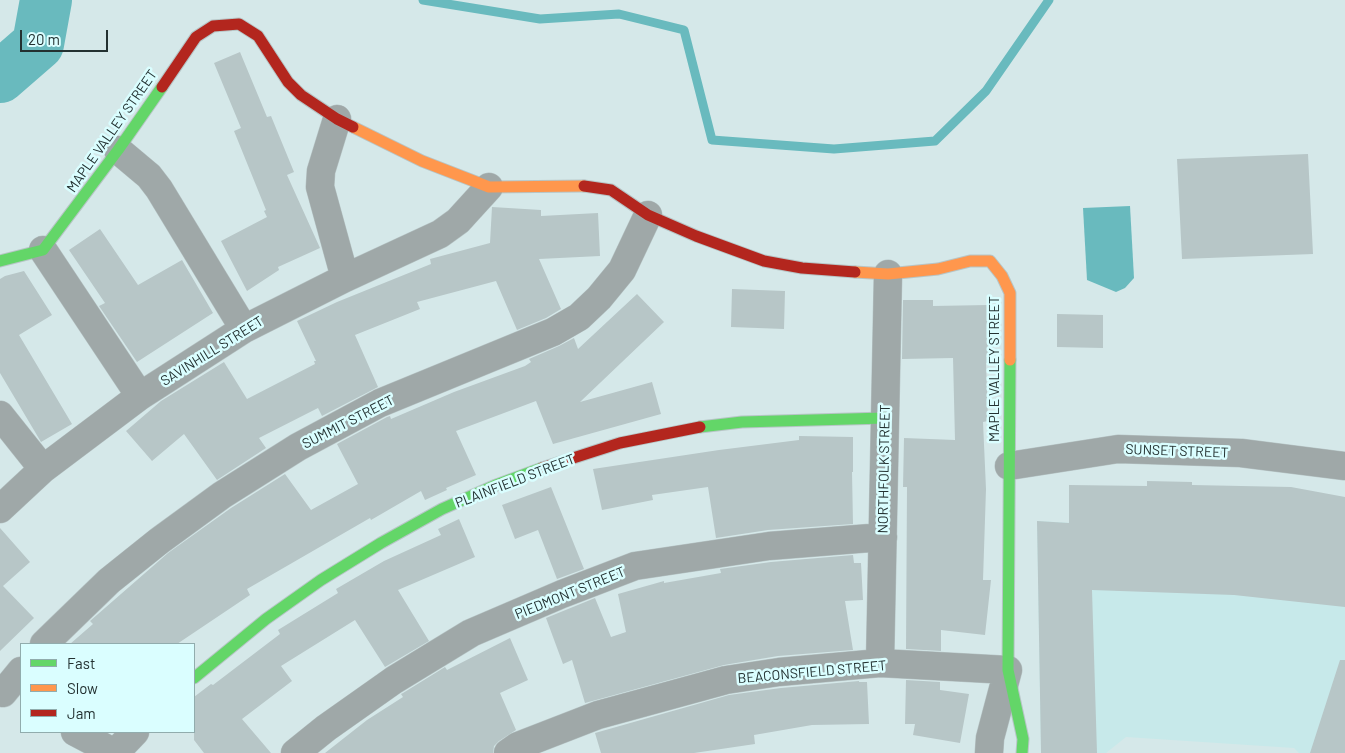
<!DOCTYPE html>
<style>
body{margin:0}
#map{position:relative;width:1345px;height:753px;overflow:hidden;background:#d5e8e9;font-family:Barlow,sans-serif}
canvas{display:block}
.legend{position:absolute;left:20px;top:643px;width:175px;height:90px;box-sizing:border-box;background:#dafeff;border:1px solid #91acad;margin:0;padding:6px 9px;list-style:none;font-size:15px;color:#233131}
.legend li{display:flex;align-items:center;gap:10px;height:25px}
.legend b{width:25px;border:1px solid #91acad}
.scale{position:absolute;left:20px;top:30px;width:88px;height:22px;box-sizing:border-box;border:2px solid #233131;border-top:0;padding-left:6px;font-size:15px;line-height:18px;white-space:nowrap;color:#233131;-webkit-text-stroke:4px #dafeff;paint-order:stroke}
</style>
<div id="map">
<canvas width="1345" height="753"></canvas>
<ul class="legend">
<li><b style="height:6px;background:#63d668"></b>Fast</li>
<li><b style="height:6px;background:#ff974d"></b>Slow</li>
<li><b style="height:6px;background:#b3261e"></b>Jam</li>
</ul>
<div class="scale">20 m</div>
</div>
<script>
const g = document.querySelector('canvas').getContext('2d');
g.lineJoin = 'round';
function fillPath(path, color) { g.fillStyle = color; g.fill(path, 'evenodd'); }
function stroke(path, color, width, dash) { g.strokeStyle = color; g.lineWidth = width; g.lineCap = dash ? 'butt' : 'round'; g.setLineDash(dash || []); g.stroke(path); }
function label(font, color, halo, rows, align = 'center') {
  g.font = font + ' Barlow,sans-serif'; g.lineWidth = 5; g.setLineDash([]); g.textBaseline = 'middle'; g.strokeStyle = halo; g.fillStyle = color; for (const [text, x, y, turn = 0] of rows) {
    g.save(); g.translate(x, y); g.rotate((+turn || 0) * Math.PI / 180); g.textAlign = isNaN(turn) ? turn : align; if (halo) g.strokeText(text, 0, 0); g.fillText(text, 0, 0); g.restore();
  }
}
const built = new Path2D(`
 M1037 521 1249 533 1345 544V753H1299L1294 748 1126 737 1106 753H1041Z`);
const water = new Path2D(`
 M1130 206 1134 278 1125 288 1116 292 1087 280 1083 208Z`);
const stream = new Path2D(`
 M423 0 540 19 619 14 684 30 712 140 834 149 935 141 986 91 1049 0`);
const river = new Path2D(`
 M0 77 38 44 46 0`);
const building = new Path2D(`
 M240 52 267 117 271 116 294 172 287 175 320 248 278 267 279 270 247 291 221 241 267 217 264 211 266 210 234 131 241 128 214 63Z
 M1308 154 1313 254 1182 259 1177 159Z
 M492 207 541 210V216L598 213 600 256 539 259 561 309 546 318 517 330 496 281 417 302 420 309 355 335 378 387 322 416 318 408 259 438 266 448 217 480 184 434 152 461 126 431 161 401 224 362 247 399 315 364 314 361H316L297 321 337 302 431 264 430 259 490 243Z
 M100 229 138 285 182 260 213 313 137 362 99 306 105 303 69 250Z
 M24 271 52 315 19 335 72 424 41 442 0 373V279L5 276Z
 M732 289 785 291 784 329 731 327Z
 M637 294 664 322 580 402 652 382 661 414 553 444 536 401 456 431 476 475 446 488 447 490 425 500 421 491 371 520 370 518 247 589 250 595 177 644H70L93 624 90 621 168 553 231 508 285 474 311 510 358 484 337 444 387 417 390 416 391 419 454 392 525 366 531 362 529 359 559 346 574 338 578 349Z
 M903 300H933V306L988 305 989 363H986L988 421 983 422 986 489 983 580H991L985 635 941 630V651L906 649 907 487H903L904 438 955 440 953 358 902 359Z
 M1057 314 1103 315V348L1057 347Z
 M799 436 853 437V472H852L853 524 768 530 716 538 708 487 652 495 653 500 602 510 593 469 719 450 799 440Z
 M1147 481 1192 482V485L1291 487 1345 497V607L1234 595 1092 590 1097 753H1041L1037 521 1069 523V485L1147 486Z
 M551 487 584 569 557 579 538 530 515 539 502 505Z
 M459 519 475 557 398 590 429 641 385 667 355 620 281 666 292 681 242 719 271 753H204L194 740V697L211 684 213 685 280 634 278 630 338 593 336 589 384 561 441 535 438 529Z
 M0 528 30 562 3 586 34 618 0 651Z
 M853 555 854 563H861L863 600 845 601 853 650 778 656 724 665 585 703 572 660 563 664 546 618 595 598 611 637 626 632 618 594 664 581V583L721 573 720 569 771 562Z
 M510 638 528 680 500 693 516 730 499 741 494 746 493 753H325L367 720 403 697 401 694 403 693 445 667 447 670Z
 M1340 660H1345V753H1310Z
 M906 680 940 682V690L969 694 960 743 913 735 915 724H905Z
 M859 681V682H867L869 724 812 725 754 735 755 744 694 753H601L595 733 729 695 781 688Z`);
const street = new Path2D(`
 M337 119 321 171 320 187 345 278
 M118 150 149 176 159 189 244 329
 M43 250 140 396
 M0 415 43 469
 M1009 466 1118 449 1241 453 1345 466
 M0 509 43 469 140 396 244 329 345 278 440 234 458 221 489 187
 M44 644 109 581 159 541 222 495 298 447 380 403 553 332 579 317 599 298 622 270 648 215
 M880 663 888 274
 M3 693 21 671
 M75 732 115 753 135 732
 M295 753 326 728 394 680 471 633 562 594 635 566 769 546 883 537
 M508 753 518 746 598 715 726 680 779 672 880 663 1008 670 990 738 989 753`);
const fast = new Path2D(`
 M0 261 43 250 118 150 162 87
 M1010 360 1008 670 1023 739 1022 753
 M700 427 742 422 885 418
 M194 678 266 619 321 580 381 543 442 509 496 485 542 468`);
const slow = new Path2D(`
 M353 127 422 161 489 187 584 186
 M855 272 888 274 938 269 970 261H990L1002 276 1010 293V360`);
const jam = new Path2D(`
 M162 87 196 37 213 26 239 24 258 36 288 82 301 95 337 119 353 127
 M584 186 611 190 648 215 696 236 764 261 802 268 855 272
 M542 468 620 443 700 427`);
const streetNames = [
 ["MAPLE VALLEY STREET",112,131,-55],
 ["SAVINHILL STREET",212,351,-32],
 ["MAPLE VALLEY STREET",994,369,-90],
 ["SUMMIT STREET",348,422,-27],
 ["SUNSET STREET",1177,451,2],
 ["NORTHFOLK STREET",884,469,-89],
 ["PLAINFIELD STREET",515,481,-21],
 ["PIEDMONT STREET",570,593,-22],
 ["BEACONSFIELD STREET",812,672,-5]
];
fillPath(built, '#c7e9ea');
fillPath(water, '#69babe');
stroke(stream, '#69babe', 9);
stroke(river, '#69babe', 52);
fillPath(building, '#b7c6c7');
stroke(street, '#b7c5c6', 29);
stroke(fast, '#b7c5c6', 13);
stroke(slow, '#b7c5c6', 13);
stroke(jam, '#b7c5c6', 13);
stroke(street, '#9fa8a8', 28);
stroke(fast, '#63d668', 11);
stroke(slow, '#ff974d', 11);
stroke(jam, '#b3261e', 11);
label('14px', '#233131', '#dafeff', streetNames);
</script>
